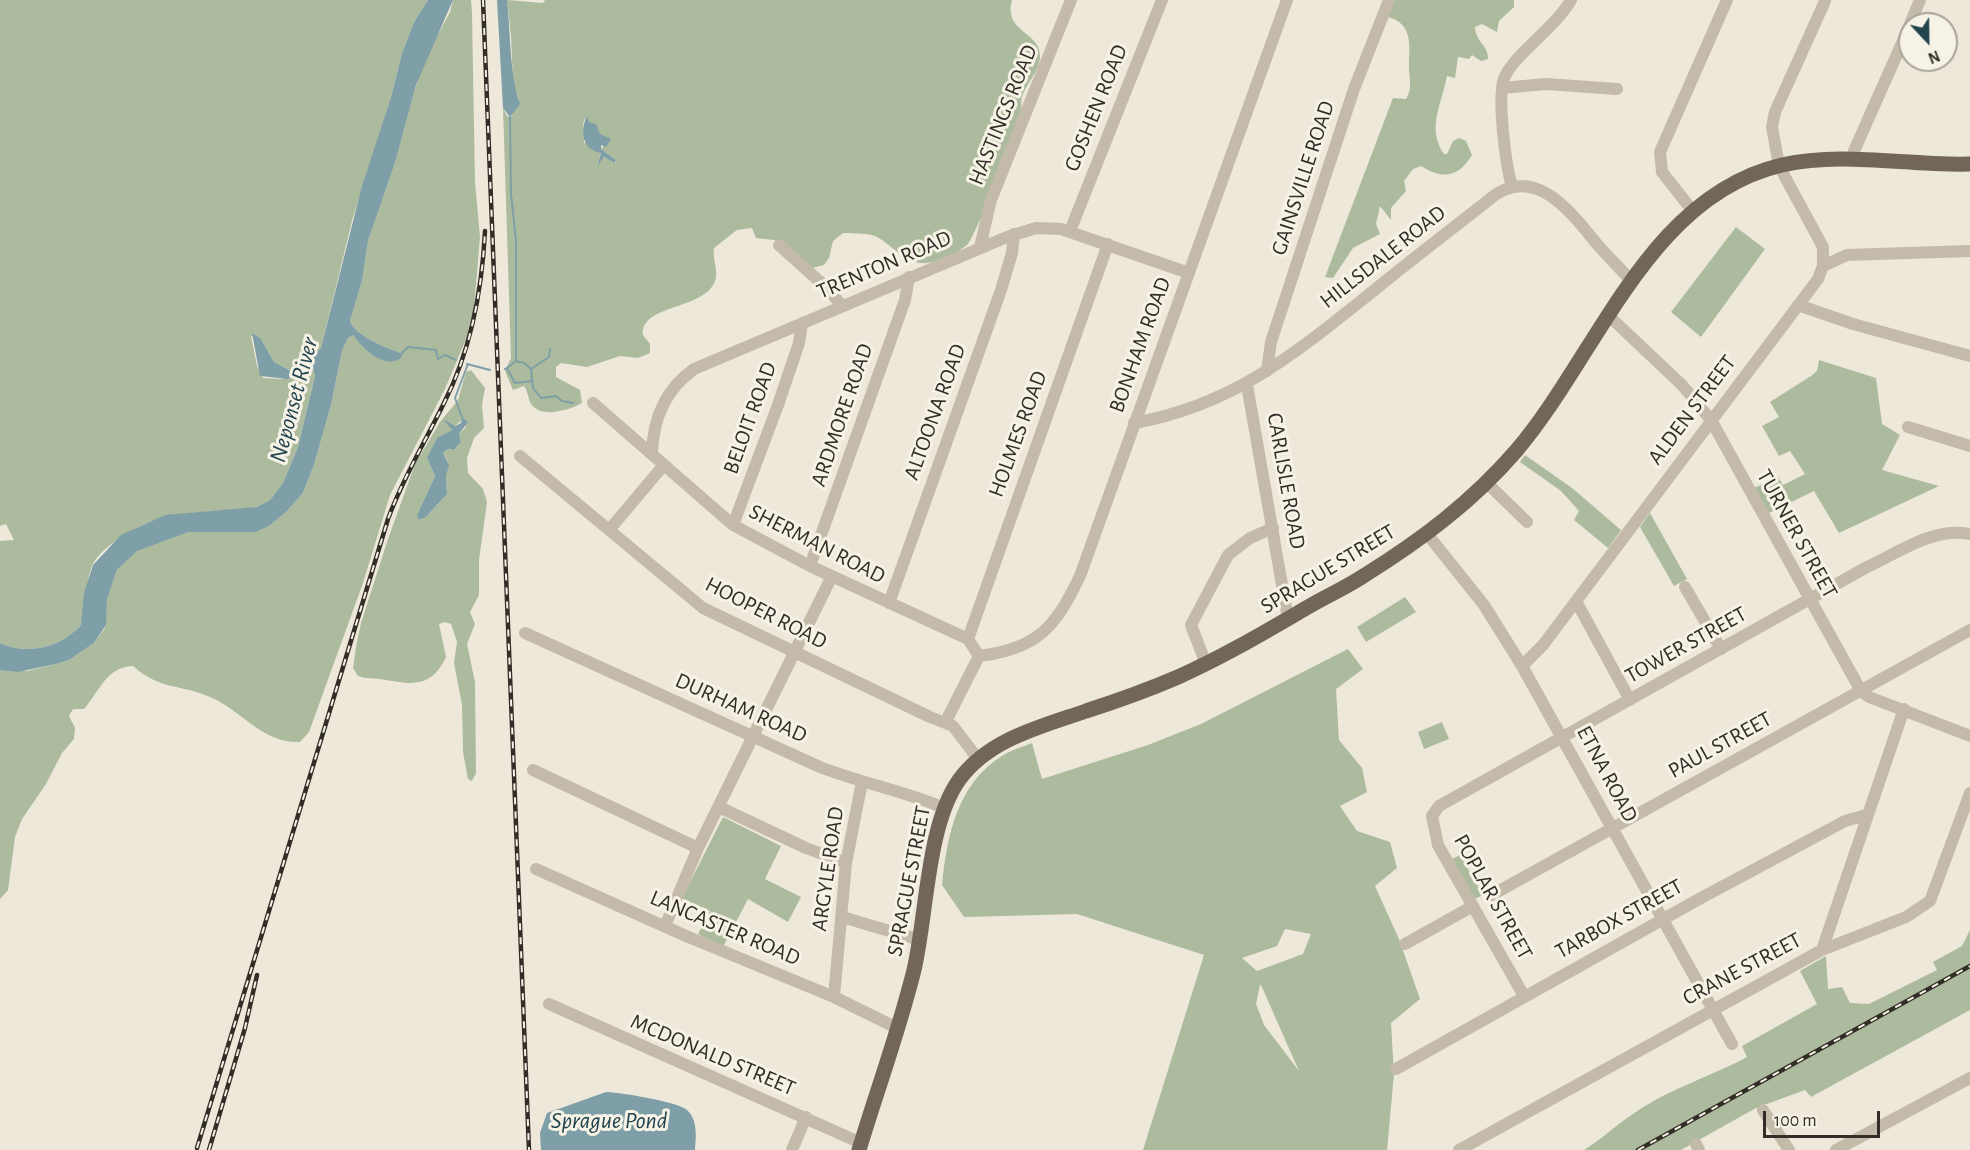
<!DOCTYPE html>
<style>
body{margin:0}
#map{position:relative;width:1970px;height:1150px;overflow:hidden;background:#eee8db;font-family:"Alegreya Sans",sans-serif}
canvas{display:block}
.north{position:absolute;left:1898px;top:12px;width:60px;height:60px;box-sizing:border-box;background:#f6f2e6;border:2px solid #a8a39a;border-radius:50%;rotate:158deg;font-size:16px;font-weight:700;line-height:24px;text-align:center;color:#322d27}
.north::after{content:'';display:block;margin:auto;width:21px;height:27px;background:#22444e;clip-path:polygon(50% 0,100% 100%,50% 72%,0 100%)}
.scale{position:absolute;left:1763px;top:1111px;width:117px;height:27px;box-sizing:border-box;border:3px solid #322d27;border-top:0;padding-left:8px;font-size:18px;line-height:21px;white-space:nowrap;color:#322d27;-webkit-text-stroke:4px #f6f2e6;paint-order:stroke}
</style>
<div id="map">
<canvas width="1970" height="1150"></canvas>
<div class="north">N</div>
<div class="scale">100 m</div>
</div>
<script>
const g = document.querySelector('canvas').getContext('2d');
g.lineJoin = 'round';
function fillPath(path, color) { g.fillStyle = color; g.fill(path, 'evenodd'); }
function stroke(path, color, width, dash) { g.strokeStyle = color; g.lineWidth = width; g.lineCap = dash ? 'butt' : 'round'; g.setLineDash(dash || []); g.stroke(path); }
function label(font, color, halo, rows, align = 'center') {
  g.font = font + ' "Alegreya Sans",sans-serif'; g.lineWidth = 6; g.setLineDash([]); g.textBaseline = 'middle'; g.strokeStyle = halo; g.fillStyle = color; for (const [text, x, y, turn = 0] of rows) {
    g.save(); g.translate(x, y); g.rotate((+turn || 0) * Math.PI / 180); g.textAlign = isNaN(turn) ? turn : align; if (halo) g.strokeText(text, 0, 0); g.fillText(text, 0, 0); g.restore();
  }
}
const green = new Path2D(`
 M0 0H428L414 22 402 53 391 97 352 221 321 348 310 361 315 376 298 447 283 483 270 500 257 507C204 516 165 505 117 540 107 547 97 555 92 566 84 586 88 606 81 625 61 647 28 656 0 643V541L14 540 6 524 0 526ZM251 336 261 339 274 362 289 370 282 379 263 378 257 366Z
 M453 0H471L472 13 475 182 480 237 474 308 466 339 445 389 390 495 363 583 309 732 300 742C263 744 241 710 210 697 180 684 160 690 133 666 106 667 99 692 84 709H73L69 716 75 728 74 739 62 753 46 784 22 819 15 837 8 890 0 899V670L27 671 56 664 69 660 94 643 105 628 107 600 117 570 136 551 189 532H256L269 526 286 512 303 493 314 465 331 405 342 351 348 338 353 335 364 348 382 360 401 353C387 348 355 336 350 321L362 281 368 241 395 163 414 92 425 59 450 12Z
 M507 0 543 3 545 0H1012C1003 33 1041 31 1040 57 1039 72 1028 81 1023 94 1020 100 1022 106 1021 112 1019 126 976 235 968 244 960 252 939 261 927 263 908 265 893 247 879 238 869 232 854 234 843 233L833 241 829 258 824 265 812 268 783 241 756 238 752 228 737 230 714 248C712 259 719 271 715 281 705 310 640 304 643 335L650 344V353L638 358 620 356 587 367 561 363 556 367V377L580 390 582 403C570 410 541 419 531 404 528 399 528 391 524 386L513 390 505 371 511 358 503 108 507 116 511 117 519 100 513 82 511 35ZM585 118 600 135 609 139 601 149 616 160V163L604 157 597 166 601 153 591 149 587 142 584 143 583 125Z
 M1394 0H1514V7L1499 21 1497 32 1482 24 1475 27C1475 41 1489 46 1488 59L1481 61 1472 55 1469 59 1458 57 1455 78 1447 76C1442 104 1426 128 1444 154H1447L1453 141 1459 138 1466 141 1472 155C1459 177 1443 180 1421 166L1413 169 1404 181 1406 191 1391 208V220L1380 206 1376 224 1380 234 1353 248 1333 278 1325 277 1393 98 1406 99C1413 88 1409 80 1409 67 1409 47 1414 24 1388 17Z
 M1736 227 1765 249 1701 337 1671 312Z
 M1819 360 1876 378 1882 424 1900 435 1882 470 1939 486 1839 533 1814 491 1769 513 1754 488 1778 477 1783 485 1805 474 1790 451 1779 456 1762 426 1779 417 1770 402 1811 376 1817 371Z
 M471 370 485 388 482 405 484 428 474 438 467 458 468 473 483 489 487 502 479 560V595L470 612 475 624 467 644 475 682 476 773 472 781 468 779 463 752 462 705 454 663 457 642 451 624 445 622 439 624 446 657C427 698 398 678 365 678L358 676 353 668 356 647 361 623 388 539 415 464 440 422 458 400 466 372ZM462 420 466 427 459 434 461 442 454 450 448 449 443 453 448 462 446 476 447 494 429 514 420 520 417 515 435 476 427 458 444 435 452 430 448 424 455 426Z
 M1525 455 1572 488 1621 530 1608 548 1574 520 1579 511 1561 491 1520 462Z
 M1650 513 1687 579 1674 586 1640 527Z
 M1405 597 1416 612 1366 642 1357 627Z
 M1348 649 1363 669 1336 689 1339 740 1362 768 1367 792 1340 806 1357 831 1390 842 1397 868 1375 886 1399 939 1420 999 1391 1023 1394 1074 1387 1150H1143L1204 955 1077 914 964 917 942 885C947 836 957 784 1002 756 1011 750 1022 747 1032 743L1042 779 1148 745 1201 724ZM1285 929 1311 934 1303 954 1257 971 1242 958 1277 946ZM1260 985H1261L1299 1071 1264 1025 1256 1004Z
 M1442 722 1449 739 1424 749 1418 732Z
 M723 817 781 846 765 879 801 897 788 922 748 899 723 947 698 934 710 911 682 898Z
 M1460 855 1483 895 1475 899 1452 859Z
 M1970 930V1010L1811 1097 1805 1090 1756 1108 1681 1150H1584C1602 1139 1616 1125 1633 1114 1668 1089 1710 1077 1747 1057L1742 1046 1817 1004 1800 971 1826 956 1828 989 1842 987 1850 1003 1869 1004 1937 970 1933 962 1962 946Z`);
const water = new Path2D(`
 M428 0H453L416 85 395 163 368 241 362 281 350 321C355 336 387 348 401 353L402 357C385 371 363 349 353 335L348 338 342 351 331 405 314 465 303 493 286 512 269 526 256 532H189L137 551 117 570 107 600 106 625 94 643 69 660 56 664 18 672 0 670V643C28 656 61 647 81 625L84 593 93 565 121 535 165 515 257 507 270 500 283 483 298 447 315 376 310 359 321 348 362 186 391 97 402 53 414 22Z
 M497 0H507C511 35 509 71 520 104L510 117 503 108Z
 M587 116 589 122 596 124 600 134 611 139 606 147 601 145V149L616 160 615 163 604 157 597 167 601 153C583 150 579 132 587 116Z
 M252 333 261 339 274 362 289 370 291 377 288 379 260 376Z
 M462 417 468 422 459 434 461 442 454 450 448 449 443 453 449 465 446 476 447 494 426 517 419 520 417 515 435 476 427 458 437 438 452 430 443 419 455 426 461 423Z
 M606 1092C618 1092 679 1102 687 1110 698 1120 696 1137 695 1150H541L540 1133 547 1113Z`);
const stream = new Path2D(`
 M510 117 511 194 516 241V361
 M400 355 408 347 436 350 438 359 445 355 456 360
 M467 364 490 370
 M507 368 516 361 524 363 531 369 533 388 541 398 556 396 562 401 573 403
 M505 369 507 368 515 383 531 381
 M531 369 549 357 550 349
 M462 417 455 398 468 364`);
const minor = new Path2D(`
 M1910 24 1920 0
 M1502 88 1546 84 1617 89
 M1854 158V151L1910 25
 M1512 186C1506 167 1496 93 1505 76 1517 52 1555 28 1571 0
 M1692 210 1662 172 1660 152 1727 0
 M1070 231 1162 0
 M779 245 828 289 842 306
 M980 247 991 200 1071 0
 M1823 266 1847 255 1970 251
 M1798 305 1853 324 1970 356
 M1610 317 1682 385 1711 420 1861 691 1869 697 1970 736
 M1267 371 1271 342 1354 89 1389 0
 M1247 385 1288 619
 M593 403 733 525 810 566 968 639 979 656
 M1134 423C1236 405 1299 350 1377 288 1416 256 1456 226 1495 195 1538 166 1572 214 1597 244 1608 257 1621 269 1632 282
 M1908 427 1970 446
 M652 453C653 419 666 389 694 369L1007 237 1036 228 1061 229 1189 273
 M520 456 703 608 930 717 953 726 978 759
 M1487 483 1527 522
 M733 525 778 405 799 343 802 323
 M610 529 663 466
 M1428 535 1484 605 1522 666 1732 1044
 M810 566 905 300 909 277
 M1685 587 1721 649
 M1576 601 1630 700
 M889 603 1001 290 1012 253 1014 234
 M525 633 820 767C861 783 904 791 944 808
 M968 639 1108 244
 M979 656C1037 649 1055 628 1080 576L1287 0
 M1206 664 1191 625 1228 555 1250 538 1273 528
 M1522 666 1543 645 1818 279 1823 266V247L1779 166 1772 127 1775 112 1825 1
 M946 721 979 656
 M533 770 698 848
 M719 807 806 848 846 863
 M536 869 686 936 834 997 897 1028
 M1490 896 1970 630
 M842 917 920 940
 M665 926 698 848 832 576
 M1405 944 1473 906
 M1822 950 1906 917 1930 901 1970 793
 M1524 996 1438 845 1432 816 1439 806 1867 567C1900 552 1933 527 1970 534
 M834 997 846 863 862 782
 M549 1004 861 1143
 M1396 1069 1701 898 1845 821 1866 815
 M1763 1110 1789 1150
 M1696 1144 1699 1150
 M792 1150 806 1117
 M1459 1150 1822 950 1904 709
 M1836 1150 1970 1078`);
const major = new Path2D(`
 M859 1150C877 1090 899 1031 914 970 927 914 927 825 959 780 989 739 1040 727 1086 711 1117 701 1148 690 1178 677 1223 657 1265 632 1308 607 1327 596 1347 587 1365 575 1421 540 1472 502 1516 451 1598 355 1648 196 1782 165 1844 151 1907 166 1970 164`);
const rail = new Path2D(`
 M483 0 529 1150
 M197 1148 388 519C403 478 425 442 444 403 471 350 482 291 485 231
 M209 1150 245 1028 257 975
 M1638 1150 1970 966`);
const streetNames = [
 ["GOSHEN ROAD",1096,108,-68],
 ["HASTINGS ROAD",1003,115,-68],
 ["GAINSVILLE ROAD",1303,178,-72],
 ["HILLSDALE ROAD",1383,257,-38],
 ["TRENTON ROAD",884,265,-23],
 ["BONHAM ROAD",1140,345,-70],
 ["ALDEN STREET",1692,410,-53],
 ["ALTOONA ROAD",935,412,-70],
 ["ARDMORE ROAD",842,415,-71],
 ["BELOIT ROAD",750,418,-70],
 ["HOLMES ROAD",1018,434,-70],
 ["CARLISLE ROAD",1286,481,80],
 ["TURNER STREET",1797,534,61],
 ["SHERMAN ROAD",817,544,27],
 ["SPRAGUE STREET",1328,569,-31],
 ["HOOPER ROAD",766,613,27],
 ["TOWER STREET",1686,645,-29],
 ["DURHAM ROAD",741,708,24],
 ["PAUL STREET",1720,745,-29],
 ["ETNA ROAD",1607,774,62],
 ["ARGYLE ROAD",828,869,-82],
 ["SPRAGUE STREET",909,881,-79],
 ["POPLAR STREET",1493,897,61],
 ["TARBOX STREET",1619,919,-29],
 ["LANCASTER ROAD",725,928,23],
 ["CRANE STREET",1742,969,-28],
 ["MCDONALD STREET",713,1055,23]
];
const waterNames = [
 ["Neponset River",294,400,-75],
 ["Sprague Pond",609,1121]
];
fillPath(green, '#acbb9d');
fillPath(water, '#7e9fa7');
stroke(stream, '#7e9fa7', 2);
stroke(minor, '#c4baa9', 12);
stroke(major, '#72665a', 15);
stroke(rail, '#322d27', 4.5);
stroke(rail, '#f6f2e6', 2, [7]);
label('22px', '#322d27', '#f6f2e6', streetNames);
label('italic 24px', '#22444e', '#f6f2e6', waterNames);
</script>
